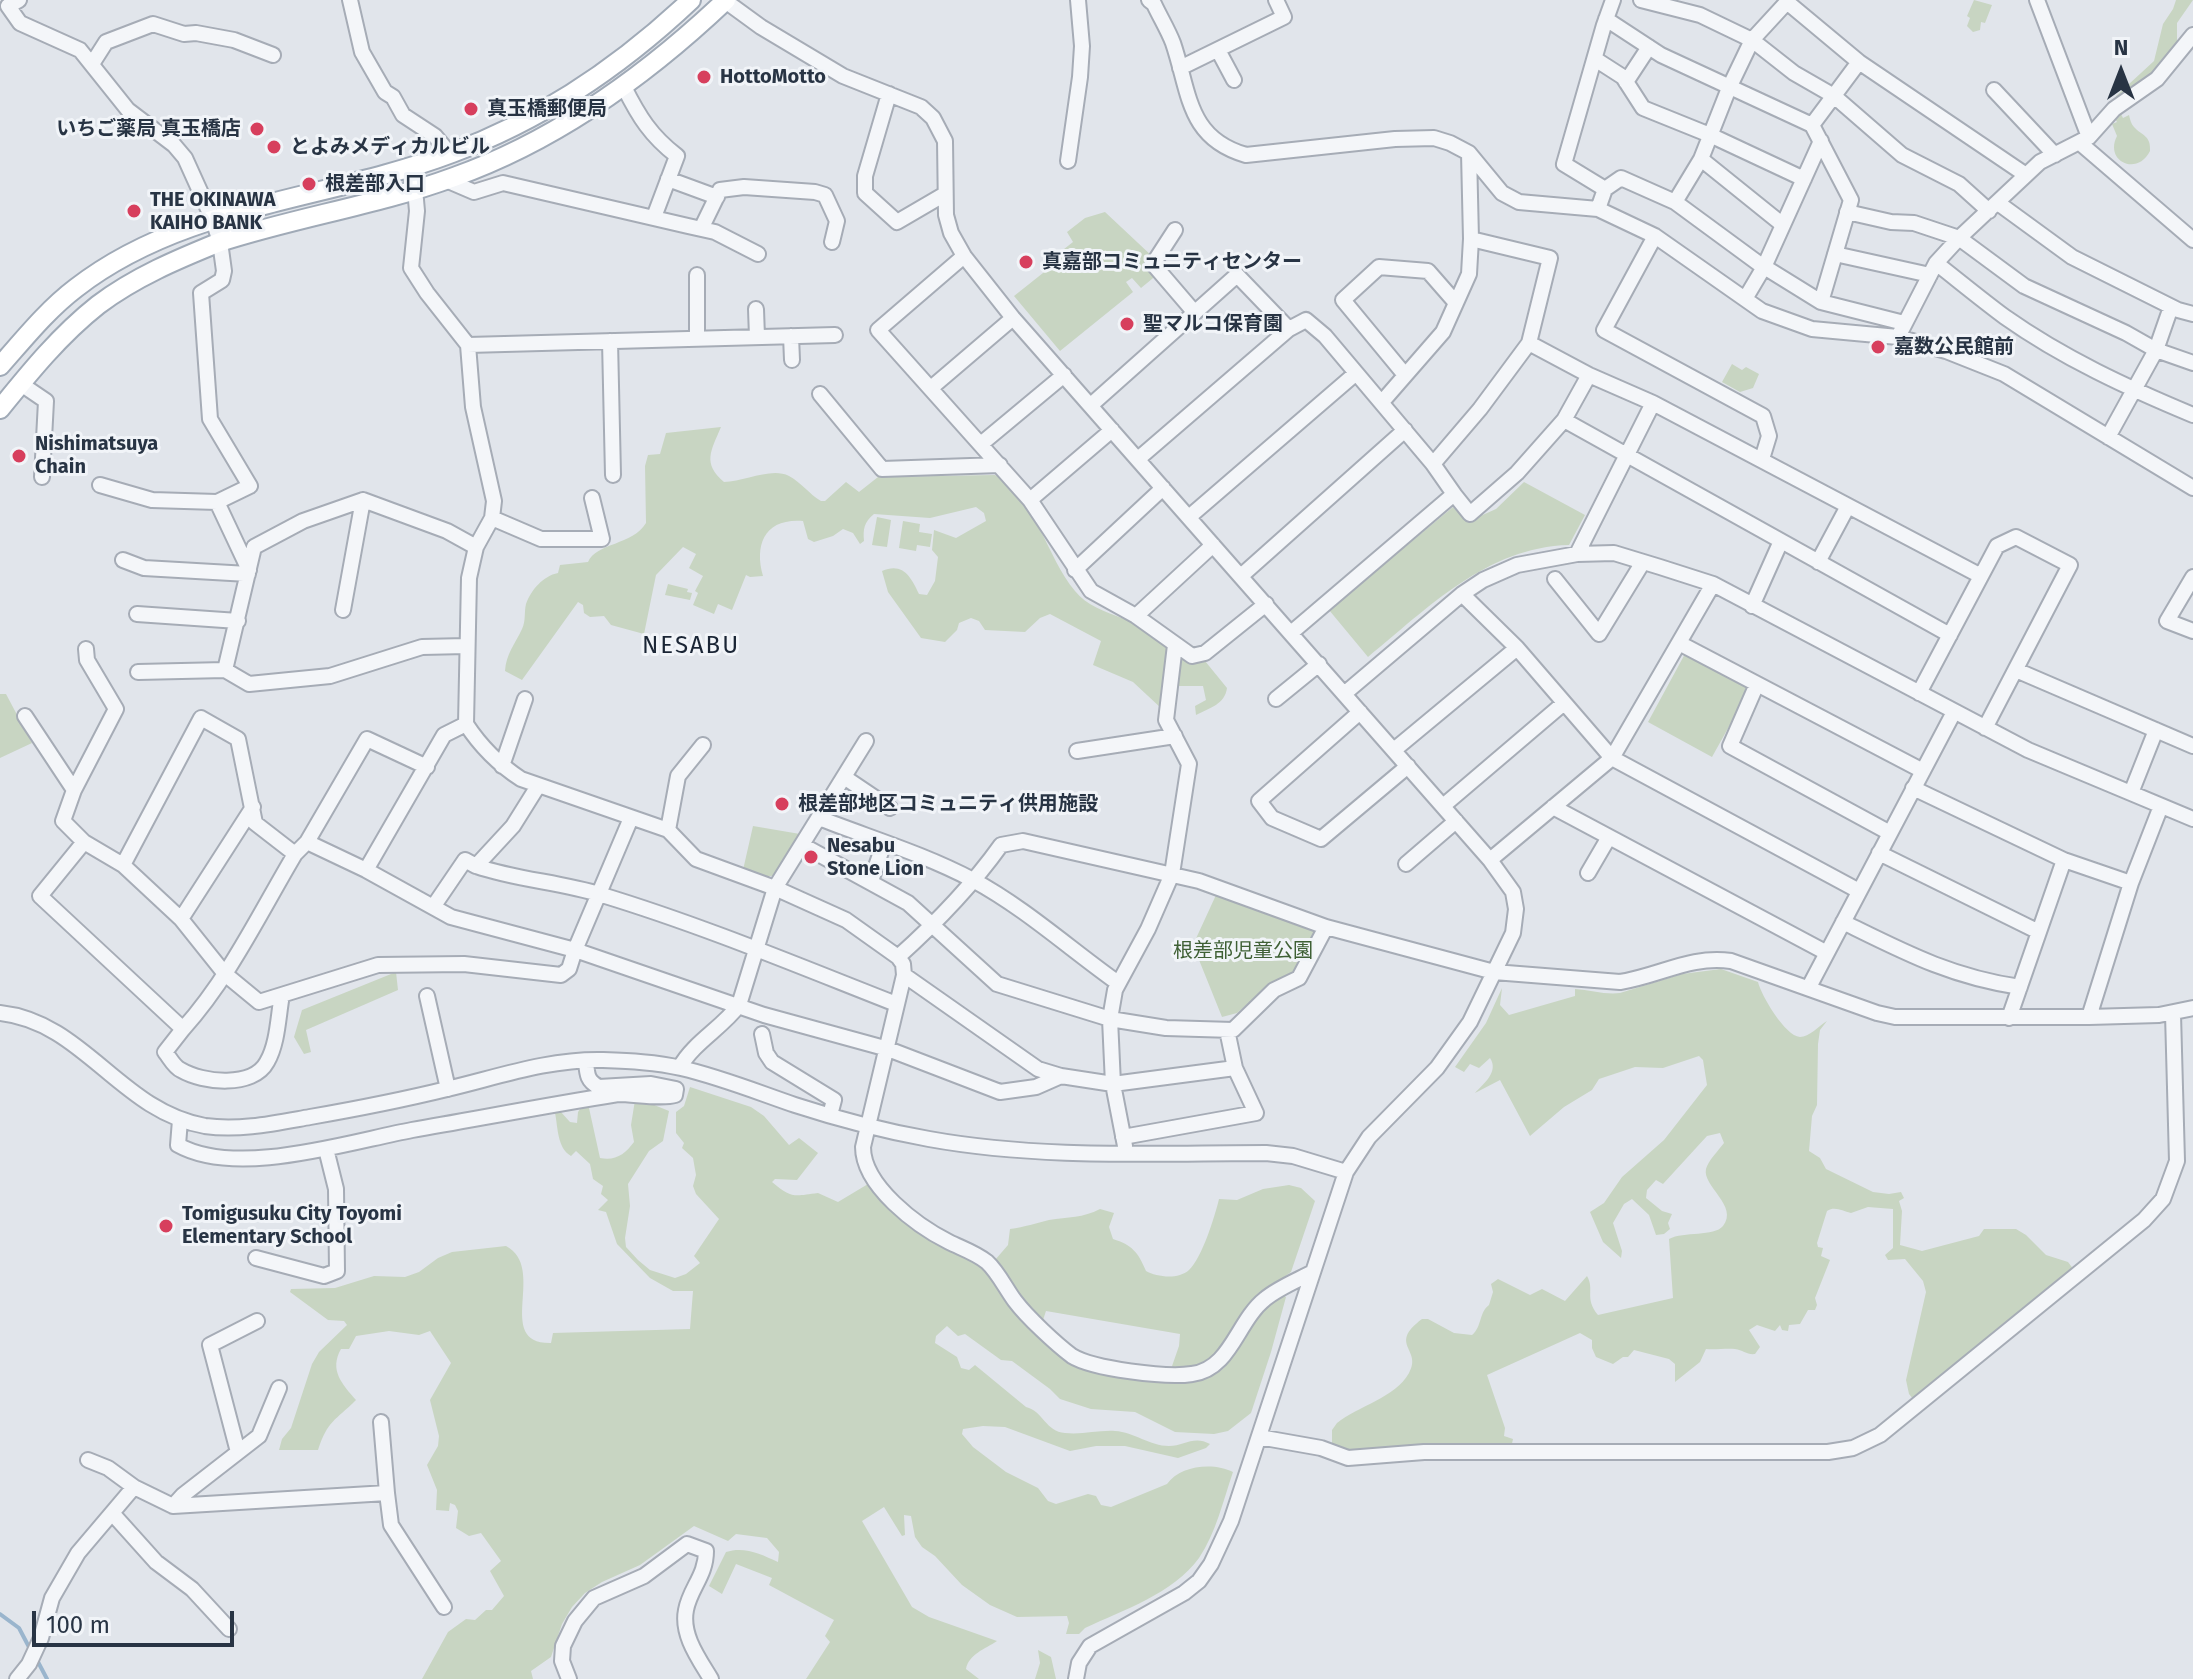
<!DOCTYPE html>
<meta charset="utf-8">
<style>
body{margin:0}
#map{position:relative;width:2193px;height:1679px;overflow:hidden;background:#e1e5eb;font-family:"Fira Sans",sans-serif}
canvas{display:block}
.north{position:absolute;left:2081px;top:32px;width:80px;height:80px;-webkit-text-stroke:6px #f1f4f8;paint-order:stroke;rotate:0deg;font-size:22px;font-weight:700;line-height:32px;text-align:center;color:#283444}
.north::after{content:'';display:block;margin:auto;width:28px;height:36px;background:#283444;clip-path:polygon(50% 0,100% 100%,50% 72%,0 100%)}
.scale{position:absolute;left:32px;top:1611px;width:202px;height:36px;box-sizing:border-box;border:4px solid #283444;border-top:0;padding-left:10px;font-size:24px;line-height:28px;white-space:nowrap;color:#283444;-webkit-text-stroke:6px #f1f4f8;paint-order:stroke}
</style>
<div id="map">
<canvas width="2193" height="1679"></canvas>
<div class="north">N</div>
<div class="scale">100 m</div>
</div>
<script>
const g = document.querySelector('canvas').getContext('2d');
g.lineJoin = 'round';
function fillPath(path, color) { g.fillStyle = color; g.fill(path, 'evenodd'); }
function stroke(path, color, width, dash) { g.strokeStyle = color; g.lineWidth = width; g.lineCap = dash ? 'butt' : 'round'; g.setLineDash(dash || []); g.stroke(path); }
function label(font, color, halo, rows, align = 'center') {
  g.font = font + ' "Fira Sans","Noto Sans JP",sans-serif'; g.lineWidth = 6; g.setLineDash([]); g.textBaseline = 'middle'; g.strokeStyle = halo; g.fillStyle = color; for (const [text, x, y, turn = 0] of rows) {
    g.save(); g.translate(x, y); g.rotate((+turn || 0) * Math.PI / 180); g.textAlign = isNaN(turn) ? turn : align; if (halo) g.strokeText(text, 0, 0); g.fillText(text, 0, 0); g.restore();
  }
}
const green = new Path2D(`
 M1974 0 1992 5 1985 23 1981 22 1980 30 1973 32 1967 26 1970 18 1967 16Z
 M2176 0H2193L2177 23V45L2154 72 2114 104 2116 96 2154 61 2163 24 2173 9Z
 M2119 110 2123 118 2129 115C2130 119 2131 124 2134 127 2142 136 2151 135 2150 151 2137 177 2104 161 2117 136L2112 124 2117 122 2113 116Z
 M1105 212 1153 257 1158 274 1141 288 1132 278 1126 282 1133 292 1060 351 1014 296 1043 273 1045 264 1073 242 1067 232 1085 218Z
 M1732 364 1742 370 1746 367 1759 374 1753 388 1740 392 1722 382Z
 M721 427C711 451 702 463 724 482 744 482 771 467 789 476 802 483 809 494 821 501H825L846 482 859 492 878 477 995 475C1037 500 1046 556 1075 591 1098 620 1148 615 1168 649L1162 709 1133 682 1093 665 1101 641 1050 614 1040 618 1025 632 985 630 979 621 971 618 959 623 957 630 945 642 921 638 888 592 882 571C903 562 911 577 919 594L927 595 935 581 938 557 932 550 934 530 956 538 986 521 984 513 976 507 930 518 874 514C864 522 863 529 864 541L860 544 853 533 843 529 833 536 814 542 808 539 803 521C765 518 754 544 763 576L750 577 746 575 732 610 718 604 714 614 693 605 698 593 695 591 703 576 689 568 696 554 683 547 656 575 644 634 611 625 604 616 590 617 584 613 583 605 578 602 522 680 505 671C506 654 515 644 522 629 526 621 524 612 526 604 531 590 543 576 558 573L560 565 588 562C596 543 633 545 646 523L645 466 648 455 660 454 666 433Z
 M1524 482 1585 515 1569 545C1487 547 1428 608 1368 657L1329 610 1453 507 1467 522 1496 509Z
 M877 517 891 520 887 547 872 545Z
 M903 521 920 524 919 532 932 534 930 547 917 545 916 551 899 548Z
 M668 584 688 589 687 592 692 593 690 600 665 595Z
 M1686 652 1751 687 1712 757 1648 722Z
 M1179 657 1187 662 1205 661 1227 688C1225 704 1210 708 1196 715L1195 706 1206 700 1203 686H1179Z
 M0 694H6L32 743 0 758Z
 M753 826 800 834 774 876H759L743 870Z
 M1216 895 1313 930 1316 934 1292 975 1266 988 1237 1013 1222 1017 1193 945Z
 M1721 969 1758 982C1761 995 1785 1036 1800 1037 1809 1037 1819 1026 1827 1021L1820 1030 1818 1044 1817 1105 1812 1116 1809 1151 1820 1158 1826 1169 1873 1192 1889 1194 1901 1192 1904 1198 1899 1201 1902 1211 1900 1245 1922 1251 1979 1236 1984 1229H2016L2026 1235 2046 1255 2068 1262 2074 1270 1913 1399 1909 1394 1906 1380 1926 1292 1923 1281 1905 1259 1888 1260 1885 1255 1893 1248V1209L1868 1207 1851 1213C1842 1211 1835 1206 1827 1211L1817 1243 1818 1247 1823 1248 1821 1256 1830 1260 1815 1298 1817 1305 1815 1310H1808L1800 1324 1789 1325 1788 1331 1782 1330 1780 1325 1775 1331 1757 1325 1749 1330 1760 1347 1755 1354C1747 1355 1743 1350 1735 1349 1726 1348 1716 1350 1706 1349L1700 1362 1675 1382V1364L1669 1359 1634 1350 1628 1357H1623L1613 1364 1596 1357 1592 1348V1340L1580 1333 1487 1375 1505 1428 1504 1436 1513 1439 1511 1448 1352 1453 1332 1447V1430L1337 1423C1358 1406 1395 1398 1409 1373 1423 1349 1387 1345 1422 1319H1428L1454 1333 1472 1335C1482 1327 1479 1312 1489 1305L1493 1292 1491 1284 1498 1279 1530 1295 1542 1289 1565 1301 1587 1276C1595 1290 1584 1298 1598 1315L1673 1298 1669 1239C1684 1231 1714 1237 1723 1226 1739 1206 1702 1186 1706 1169 1708 1161 1718 1151 1724 1143L1720 1133 1707 1136 1663 1184 1656 1180 1647 1190 1646 1198 1662 1211 1672 1214 1668 1223 1670 1229 1664 1234 1656 1235 1649 1215 1632 1199 1624 1204 1613 1223 1622 1251 1621 1258 1603 1242 1590 1212 1604 1203 1622 1177 1664 1140 1707 1085 1703 1060 1699 1056 1663 1068 1635 1067 1599 1079 1592 1090 1564 1107 1530 1136 1500 1080 1475 1093C1484 1083 1499 1072 1490 1058L1479 1068 1470 1064 1464 1072 1455 1067 1486 1023 1502 988 1500 1005 1509 1015 1575 996V989C1590 990 1606 995 1620 993L1682 974Z
 M396 972 398 990 306 1030 311 1052 304 1054 294 1037 302 1010Z
 M690 1087 751 1107 764 1116 789 1145 799 1138 818 1153 797 1180 775 1179 772 1182C792 1199 794 1196 818 1193L838 1202 868 1184 912 1228 985 1267 1018 1315 1072 1364 1084 1370 1086 1368C1121 1375 1197 1396 1225 1367 1234 1357 1239 1340 1244 1328 1223 1350 1204 1369 1171 1369L1179 1346 1180 1334 1046 1311 1043 1320 1019 1295 995 1260 1008 1245 1010 1229C1025 1227 1036 1223 1049 1220 1068 1217 1083 1218 1100 1209L1114 1213 1109 1227 1113 1239C1132 1245 1138 1252 1146 1271 1157 1277 1178 1280 1189 1270 1202 1258 1215 1216 1219 1199L1237 1200 1263 1189 1289 1185 1301 1188 1315 1201 1291 1272 1273 1285 1264 1310 1282 1295 1286 1297 1271 1352 1251 1413 1228 1431 1214 1434 1175 1432 1135 1412 1091 1409 1060 1399 1050 1389 1012 1361 1001 1360 965 1334 958 1336 947 1326 936 1336 935 1343 957 1357 961 1368 969 1370 975 1365 1026 1407C1043 1411 1046 1432 1065 1433 1082 1435 1098 1430 1115 1431 1134 1432 1150 1446 1169 1446 1184 1446 1194 1435 1210 1444L1206 1448 1178 1458 1125 1446H1096L1070 1451 1005 1427 983 1426 963 1429 962 1434 973 1447 1006 1472 1038 1488 1048 1501 1056 1504 1088 1494 1096 1496 1101 1505 1111 1507 1167 1484C1180 1465 1214 1462 1233 1472 1223 1501 1216 1533 1199 1558 1173 1594 1123 1610 1085 1628L1079 1634H1066L1069 1623 1067 1616 1017 1617 990 1605 962 1585 935 1556 922 1547 915 1537 911 1516 904 1515 905 1535 902 1536 884 1507 862 1521 912 1607 929 1617 997 1641C985 1649 969 1654 966 1669L979 1679H806L830 1642 825 1636 834 1620 769 1585 772 1578 736 1564 722 1594 709 1586 726 1552C744 1546 761 1554 778 1562L779 1552 767 1538 736 1534 728 1541 694 1526 640 1565 602 1582 585 1593 572 1607 562 1624 551 1657 531 1671 533 1679H422L448 1632 466 1619 475 1620 486 1610H492L504 1596 490 1571 501 1561 481 1533 469 1536 456 1528 458 1511 455 1505 450 1503 449 1511 436 1510 437 1490 427 1465 438 1446 439 1436 430 1400 451 1363 430 1331 419 1335 389 1331 356 1336 349 1349H341C329 1370 342 1384 356 1400 335 1421 328 1420 318 1450H279L282 1439 291 1428 312 1364 319 1352 347 1325 344 1321 328 1320 290 1292 291 1289 335 1288 374 1276 405 1277 419 1272 438 1258 452 1252 506 1246C548 1268 493 1344 551 1343L553 1333 690 1329 693 1291H673L650 1278 617 1244 606 1212 598 1210 608 1200 601 1194 603 1186 593 1179 590 1164 576 1151 571 1156C557 1148 558 1127 555 1113L560 1111 570 1122 577 1123 578 1112 583 1105 589 1108 600 1158C616 1161 625 1154 634 1142L631 1125 635 1100H642L669 1111 663 1141 649 1151 628 1184 630 1206 625 1238 626 1247 638 1260 650 1270 675 1278 686 1274 700 1263 694 1256 719 1219 696 1194 693 1186 696 1175 693 1158 682 1148 684 1143 676 1133V1112L684 1106Z
 M1038 1650 1051 1657 1056 1679H1035L1040 1663Z`);
const stream = new Path2D(`
 M0 1614 19 1628 30 1649
 M37 1660 47 1679`);
const minor = new Path2D(`
 M19 0 8 6 20 23 80 50 128 110 174 145 185 158 213 220 220 242 224 271 222 280 201 293 210 419 250 486 217 502 152 500 100 485
 M350 0 362 52 385 92 393 97 403 115 435 136 450 154
 M724 0 761 27 843 76 921 107 933 118 945 141 946 215 951 233 964 256 1013 318 1490 860 1513 892 1516 909 1513 933 1470 1022 1437 1068 1369 1137 1346 1172 1231 1521 1211 1564 1199 1581 1184 1593 1090 1646 1079 1663 1076 1679
 M1149 0 1154 4C1160 17 1168 30 1173 43 1190 93 1187 138 1246 155L1395 139 1434 138 1450 143 1469 153 1502 193 1519 202 1598 209 1655 236 1762 311 1812 329 1898 337 1946 351 2004 374 2193 488
 M1641 0 1700 15 1752 40 1794 73 1834 96 1902 155 1959 184 1989 211
 M2037 0 2089 137
 M1606 19 1661 55 1812 125
 M1218 50 1234 80
 M1595 59 1623 77 1643 108 1710 135 1804 179
 M1859 62 1812 125 1851 200 1821 302 1904 323
 M92 64 106 42 153 24 184 34 196 33 234 40 273 55
 M1180 68 1284 17 1276 0
 M1626 82 1649 47
 M624 87C639 117 651 136 677 156L654 217
 M1994 90 2055 155
 M889 94 865 176V193L897 222 945 194
 M2080 143 2193 240
 M1701 159 1783 225
 M1068 161 1080 77 1082 46 1078 0
 M407 168 415 189 417 211 411 268 427 293 468 345 473 407 494 501 492 518 476 547 469 578 466 724C481 747 498 764 521 779L668 830 696 859 775 888 846 920 898 957 903 964 904 975 863 1147C863 1186 917 1226 949 1242 961 1248 976 1253 987 1262 998 1272 1006 1289 1015 1301 1027 1317 1056 1344 1072 1356 1093 1369 1167 1378 1192 1374 1231 1369 1237 1321 1265 1299 1278 1288 1298 1280 1313 1272
 M668 179 717 197
 M446 180 474 192 503 183 688 226 715 232 758 254
 M1605 189 1564 164 1604 25 1613 0
 M1675 202 1758 263 1821 302
 M1998 203 2072 257 2178 310 2193 314
 M1598 209 1605 189 1621 178 1675 202 1701 159 1729 88 1752 40 1787 2 1859 62 2026 175
 M1847 212 1891 222 1914 223 1959 238 2024 286 2126 333 2156 350 2193 363
 M702 227 720 190 744 187 815 192 825 195 837 221 832 242
 M1175 230 1153 264 1195 313
 M1655 236 1604 330 1763 416 1769 436 1762 459
 M1835 254 1930 275
 M964 256 878 330 1030 500 1091 591 1136 616 1192 656 1205 653 1266 604
 M1936 263C1959 281 1982 300 2005 317 2063 358 2128 388 2193 415
 M1745 299 1764 267 1821 141
 M756 309 757 337
 M791 336 792 360
 M1898 337 1936 263 1959 238 2040 162 2089 137 2114 109 2157 79 2193 35
 M697 339V275
 M610 341 613 475
 M1529 343 1589 375 1653 403 1981 576
 M468 345 835 335
 M1405 375 1343 300 1379 267 1428 271 1456 303
 M21 384 46 401 42 477
 M931 388 1013 318
 M820 394 882 469 1000 465
 M1382 402 1443 332 1469 274 1471 239 1469 153
 M1091 405 1237 275 1289 329 1306 320 1325 336 1433 464 1454 494 1291 633
 M1564 420 1950 635
 M2108 437 2156 350 2171 307
 M981 444 1064 375
 M1138 459 1289 329
 M1433 464 1480 409 1529 343 1550 258 1471 239
 M1454 494 1470 514 1517 473 1564 420 1589 375
 M1030 500 1112 430
 M217 502 249 570
 M1189 517 1355 374
 M492 518 541 539H602L592 498
 M1577 554 1653 403
 M123 560 144 568 248 574
 M1818 562 1848 506
 M1075 570 1163 488
 M1241 576 1405 430
 M2193 577 2167 621 2193 631
 M1555 579 1599 634 1643 562
 M1462 594 1517 648 1612 758 1859 891
 M1752 606 1781 541
 M343 610 363 500
 M137 614 238 621
 M1136 616 1213 545
 M1679 643 1923 771
 M225 670 254 547 303 521 363 500 447 531 476 547
 M2016 670 2193 746
 M138 672 225 670 249 684 330 676 422 647 466 646
 M1757 684 1730 746 1890 833
 M1919 693 1997 546 2016 537 2070 565 1985 728
 M1344 694 1462 594 1483 580 1517 565 1577 554 1614 553 1660 567 1713 584 2028 750 2193 819
 M1276 699 1319 664
 M1360 712 1259 801 1272 818 1321 839 1408 766
 M25 716 74 790
 M1394 750 1517 648
 M1077 751 1175 736
 M502 766 525 699
 M844 777 890 808
 M1913 788 2064 860 2131 883
 M2131 793 2156 730
 M1443 806 1564 703
 M1553 807 1827 953
 M631 818 575 950 569 969 561 975 464 964 378 965 259 1002 225 974 181 919 123 865 84 842 40 896 183 1029C229 978 260 913 295 854L307 842 366 870 451 917 575 950 764 1015 888 1049 1000 1092 1036 1087 1061 1076
 M819 818C870 838 924 854 973 880 1025 908 1070 949 1118 983
 M668 830 678 776 703 745
 M84 842 63 821 74 790 116 709 87 660 86 649
 M307 842 367 739 427 767
 M802 845 908 903 997 984 1110 1019 1166 1028 1233 1030 1274 990 1299 978 1326 927
 M1879 853 2039 932
 M1490 860 1612 758 1713 584
 M1406 864 1456 821
 M123 865 201 718 238 739 255 823 295 854
 M476 866C517 880 560 882 602 895 701 925 799 966 896 1004
 M366 870 444 735 466 724
 M1588 873 1609 837
 M871 881 884 843
 M433 907 465 860 476 866 513 826 538 786
 M181 919 253 807
 M1843 922C1904 952 1951 977 2020 987
 M898 957C937 922 971 887 1001 845L1023 841 1199 881 1326 927 1494 972 1620 982C1659 976 1691 955 1731 961L1877 1013 1895 1017H2089L2159 1015 2193 1008
 M904 975 1038 1069 1061 1076 1113 1084 1110 1019 1115 990 1148 929 1172 874 1189 764 1166 720 1175 645
 M1809 987 1954 712
 M427 996 448 1089
 M0 1013C84 1022 120 1111 205 1126 240 1131 276 1123 310 1117 356 1109 402 1100 447 1089 498 1077 548 1059 602 1060 628 1061 656 1062 681 1068 720 1077 757 1092 795 1105 838 1119 884 1131 929 1139 1040 1159 1154 1153 1266 1153L1293 1156 1346 1172
 M2089 1017 2131 883 2161 806
 M2009 1018 2064 860
 M183 1029 165 1052C170 1058 174 1067 181 1070 203 1083 253 1088 267 1062 278 1043 278 1016 282 995
 M762 1034 766 1053 772 1062 834 1100 830 1115
 M680 1067C694 1042 722 1028 739 1005L775 888 866 741
 M180 1120 178 1145C237 1178 348 1142 412 1130 481 1118 549 1105 618 1094 634 1094 662 1099 675 1095L676 1089 651 1084 599 1087C587 1081 587 1074 586 1061
 M1123 1137 1256 1113 1235 1068 1227 1030
 M1125 1146 1113 1084 1235 1068
 M256 1258 324 1276 337 1271 336 1189 326 1149
 M381 1422 387 1493
 M1259 1437 1321 1448 1348 1458 1424 1452H1828L1853 1448 1880 1435 2144 1220 2163 1199 2177 1161 2173 1014
 M238 1452 210 1345 257 1321
 M88 1460 108 1468 134 1487
 M173 1506 183 1495 259 1436 279 1388
 M112 1513 156 1562 192 1589 229 1629
 M17 1679 29 1664 41 1638 52 1598 78 1553 134 1487 173 1506 387 1493 391 1525 444 1607
 M569 1679 562 1661 563 1646 575 1621 594 1598 644 1576 687 1544 706 1551C706 1576 690 1588 686 1610 681 1635 699 1659 711 1679`);
const major = new Path2D(`
 M0 366C24 339 47 310 76 288 184 204 328 200 452 153 542 120 621 66 691 0
 M0 409C30 372 60 335 98 305 135 277 178 259 220 242 297 217 378 205 454 177 558 140 647 75 726 0`);
const markers = [
 [704,77,8,"#d73f5d"],
 [471,109,8,"#d73f5d"],
 [257,129,8,"#d73f5d"],
 [274,147,8,"#d73f5d"],
 [309,184,8,"#d73f5d"],
 [134,211,8,"#d73f5d"],
 [1026,262,8,"#d73f5d"],
 [1127,324,8,"#d73f5d"],
 [1878,347,8,"#d73f5d"],
 [19,456,8,"#d73f5d"],
 [782,804,8,"#d73f5d"],
 [811,857,8,"#d73f5d"],
 [166,1226,8,"#d73f5d"]
];
const poiNames = [
 ["HottoMotto",720,77],
 ["真玉橋郵便局",487,109],
 ["いちご薬局 真玉橋店",241,129,"right"],
 ["とよみメディカルビル",290,147],
 ["根差部入口",325,184],
 ["THE OKINAWA",150,200],
 ["KAIHO BANK",150,223],
 ["真嘉部コミュニティセンター",1042,262],
 ["聖マルコ保育園",1143,324],
 ["嘉数公民館前",1894,347],
 ["Nishimatsuya",35,444],
 ["Chain",35,467],
 ["根差部地区コミュニティ供用施設",798,804],
 ["Nesabu",827,846],
 ["Stone Lion",827,869],
 ["Tomigusuku City Toyomi",182,1214],
 ["Elementary School",182,1237]
];
const parkNames = [
 ["根差部児童公園",1243,951]
];
const quarterNames = [
 ["NESABU",691,646]
];
fillPath(green, '#c8d5c2');
stroke(stream, '#9ab5cd', 4);
stroke(minor, '#a6acb6', 18);
stroke(major, '#a0aab7', 22);
stroke(minor, '#f4f6f9', 14);
stroke(major, '#fff', 18);
for (const [x, y, r, color] of markers) { const dot = new Path2D(); dot.arc(x, y, r, 0, 2 * Math.PI); g.fillStyle = color; g.fill(dot); stroke(dot, '#f1f4f8', 3); }
label('bold 20px', '#283444', '#f1f4f8', poiNames, 'left');
label('20px', '#3f6035', '#f1f4f8', parkNames);
g.letterSpacing = '2px';
label('24px', '#1a2535', '#f1f4f8', quarterNames);
g.letterSpacing = '0px';
</script>
